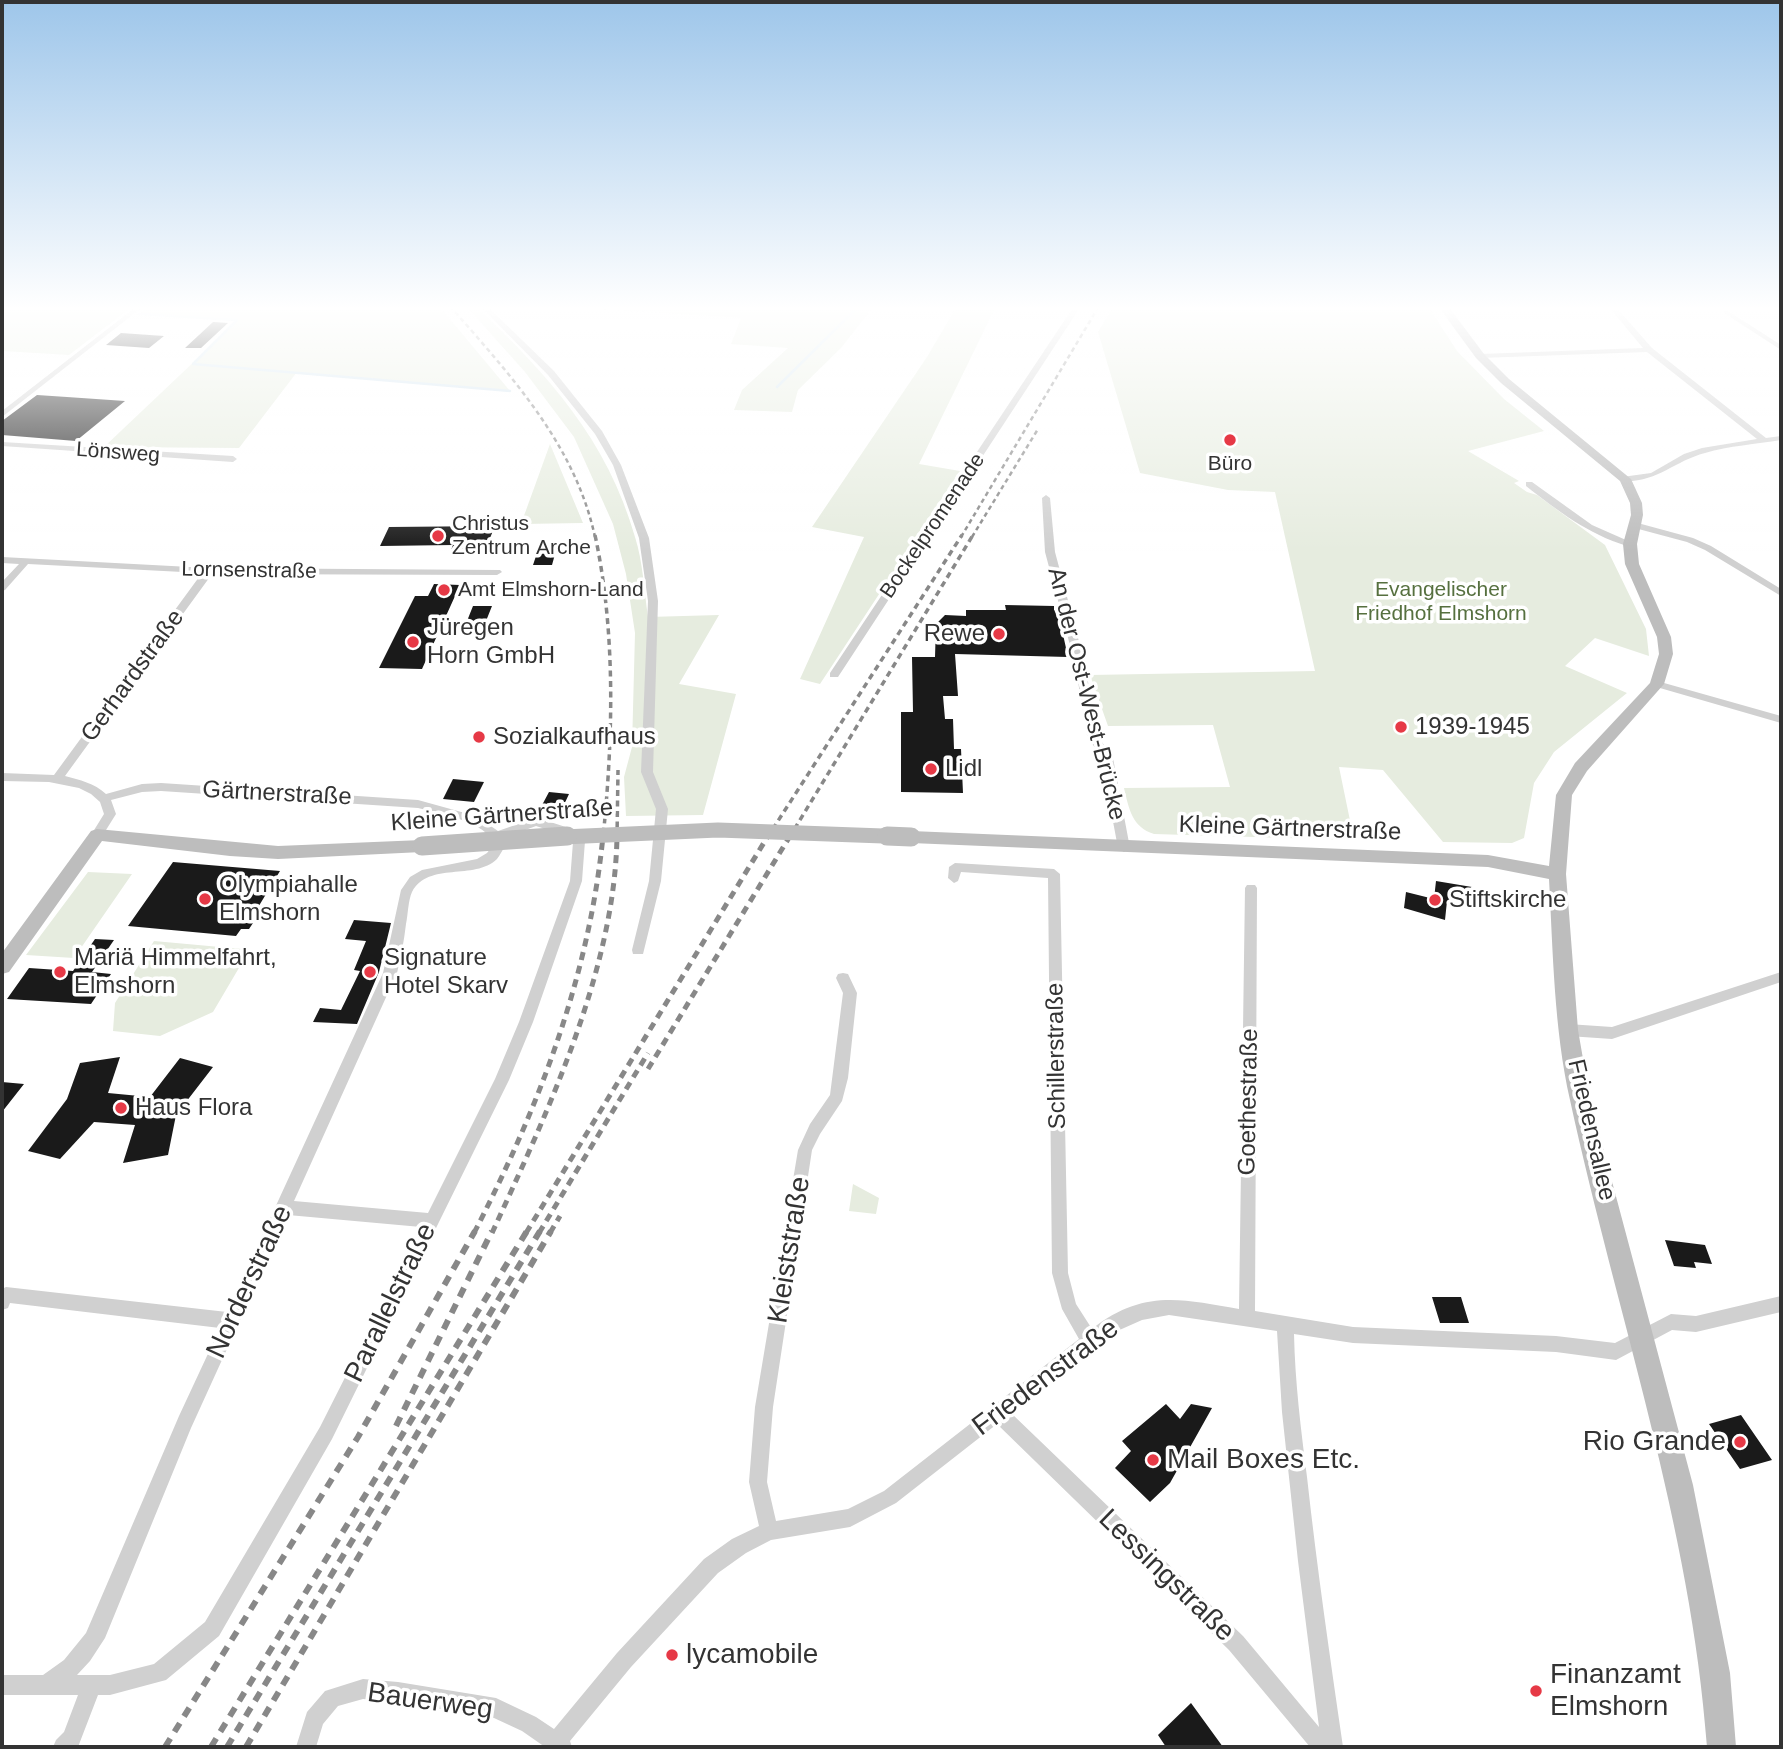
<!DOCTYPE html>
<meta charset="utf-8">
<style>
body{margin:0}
#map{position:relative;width:1783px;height:1749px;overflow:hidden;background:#fff;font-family:Arial,sans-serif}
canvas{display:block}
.frame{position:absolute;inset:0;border:4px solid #333;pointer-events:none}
</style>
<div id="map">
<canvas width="1783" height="1749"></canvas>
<div class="frame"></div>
</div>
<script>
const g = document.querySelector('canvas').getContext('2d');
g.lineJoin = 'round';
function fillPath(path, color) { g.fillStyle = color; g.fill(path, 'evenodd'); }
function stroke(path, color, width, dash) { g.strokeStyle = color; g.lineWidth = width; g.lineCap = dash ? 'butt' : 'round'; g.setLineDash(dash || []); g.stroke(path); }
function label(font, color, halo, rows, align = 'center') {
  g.font = font + ' Arial,sans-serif'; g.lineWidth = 7; g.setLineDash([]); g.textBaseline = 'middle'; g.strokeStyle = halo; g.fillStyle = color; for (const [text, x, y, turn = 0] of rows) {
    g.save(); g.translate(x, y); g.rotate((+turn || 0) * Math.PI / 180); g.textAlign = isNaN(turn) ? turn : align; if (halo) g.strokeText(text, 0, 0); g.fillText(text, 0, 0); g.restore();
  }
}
const green = new Path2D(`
 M2 306H133L69 355 2 351Z
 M149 306H439L510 391 297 372 239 448 104 447 237 321 139 314Z
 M466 306H476C548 375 607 439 635 537 643 562 644 590 648 617L719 615 679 684 736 694 703 815 626 816 624 777 632 747 635 633 626 574 613 524 574 437 525 372Z
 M548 306H874L841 348 798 390 792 412 734 410 742 390 788 348 731 344 741 318Z
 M957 306H996L919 464 960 471 820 684 800 679 864 537 812 527 927 357Z
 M1114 306H1428L1457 351 1504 399 1544 431 1468 451 1519 481 1514 483 1527 492 1537 495 1605 545 1646 629 1649 656 1595 638 1565 666 1627 693 1554 752 1534 783 1524 838 1512 843 1443 842 1383 770 1339 767 1354 840 1154 834C1132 827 1129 809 1124 788L1230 787 1213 725 1108 726 1090 675 1315 671 1275 492 1228 490 1140 473 1098 332Z
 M550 444 583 523 521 524Z
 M88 872 132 874 74 958 26 955Z
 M154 941 242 949 246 956 213 1012 160 1036 113 1031 115 1003Z
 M853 1184 879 1198 876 1214 849 1211Z`);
const stream = new Path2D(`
 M139 314 237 320 193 364 510 391
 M777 387 859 306`);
const building = new Path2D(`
 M213 322 228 323 201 348H185Z
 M121 333 164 336 149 348 106 345Z
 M37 395 67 397 125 401 76 441 2 435V421Z
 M495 526 485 550H451L453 545 380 546 389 527Z
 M539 547H557L552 565H533Z
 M434 584 460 585 422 669 379 668 415 596H428Z
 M1005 605 1054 606V610L1058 612 1068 657 955 654 958 696H943L945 719H953L954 749H961L963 793 901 792V712H913L912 657H935L936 624 945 615 966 616V610H1006Z
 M473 606H492L480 636H461Z
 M453 779 484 782 474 802 443 799Z
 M549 792 569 794 562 809 541 807Z
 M173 862 280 871 254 914H259L249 929H241L236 936 128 926Z
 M1436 881 1472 887 1471 907 1447 901 1445 920 1404 908 1406 892 1434 899Z
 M354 920 391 923 379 972 357 1024 313 1022 320 1008 341 1010 360 971 354 970 366 941 345 939Z
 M95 939 114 940 92 972 111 974 91 1004 7 999 29 968 73 971Z
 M120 1057 108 1093 150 1097 180 1058 213 1067 176 1115 168 1155 123 1163 135 1125 94 1122 60 1159 28 1151 67 1099 80 1063Z
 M2 1082 24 1084 2 1112Z
 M1665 1240 1705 1245 1712 1264 1694 1262 1696 1268 1674 1266Z
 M1432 1297H1461L1469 1323H1440Z
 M1166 1404 1180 1419 1191 1404 1212 1408 1170 1483 1150 1502 1115 1468 1131 1451 1122 1441Z
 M1741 1415 1772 1460 1740 1469 1709 1424Z
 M1191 1703 1223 1747H1166L1158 1735Z`);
const street = new Path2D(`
 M137 306H144L2 417V411Z
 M480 306H487L554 371 602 431 621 465 649 538 658 601 653 772 668 809 661 881 644 950 643 954H633L632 950 649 881 656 809 641 772 648 601 639 538 613 465 595 434 548 375Z
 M1074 306H1081L838 677H830V673Z
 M1608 306H1615L1652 348 1766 438 1781 436V440C1756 444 1729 446 1705 453 1674 461 1657 483 1622 481V477L1651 473 1684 454 1702 448 1757 439 1647 352 1480 358 1476 356 1480 354 1643 348Z
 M1724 311H1728L1781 345V350L1724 313Z
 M2 442 233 456 237 459 233 462 2 446Z
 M1526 482H1532L1592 525 1635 544 1630 547 1627 546C1588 534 1558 511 1526 486Z
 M1046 495 1050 498 1055 552 1085 664 1097 735 1113 758 1130 848 1124 852 1118 848 1101 758 1087 735 1075 664 1045 552 1042 498Z
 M1634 522 1693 538 1711 546 1781 589V596L1705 550 1687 542 1631 527V523Z
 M2 557 209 568 500 570 502 572 497 575 212 574 65 776C80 780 94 783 106 794L142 784 161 783 418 800 465 813 492 811 535 817 578 831 585 841 582 881 533 1022 509 1080 332 1439 219 1636 166 1680 110 1695H98L78 1747H53L56 1740 64 1732 78 1695H2V1675H43L64 1660 86 1633 179 1416 220 1328 10 1303 8 1308 2 1310V1289L6 1287 227 1312 383 973 401 890 410 877 422 870 477 859 487 853 494 844C487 822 439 813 418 808L161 791 142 792 111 800 116 814 101 838H93L91 835 104 814 100 802 91 794 79 788 49 782 2 781V773L54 775 202 573 28 564 5 590 2 591V582L19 564 2 563ZM482 820 521 823 498 831ZM536 826 570 837 573 842 570 881 519 1022 495 1079 428 1213 294 1201 397 973C401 957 404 941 406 924 408 915 408 901 412 892 429 861 474 881 497 859 500 855 503 849 506 845L504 838ZM288 1215 421 1227 320 1427 205 1622 154 1664 110 1675H77L90 1661 105 1638 191 1428Z
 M1657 681 1781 716V723L1653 686 1652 684 1653 682Z
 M955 863 1054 869 1060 874 1068 1273 1076 1304 1092 1329C1143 1289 1181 1299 1239 1309L1245 888 1247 885H1255L1257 888 1255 1311 1353 1327 1556 1336 1615 1343 1671 1314 1696 1316 1781 1296V1312L1696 1332 1672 1330 1616 1360 1556 1352 1353 1343 1294 1334C1295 1382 1301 1430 1307 1477 1317 1568 1330 1657 1343 1747H1310L1229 1650 997 1424 896 1503 850 1527 771 1540 746 1553 718 1573 631 1667 570 1741 572 1747H545L522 1731 494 1718 398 1702 363 1699 338 1706 323 1724 316 1747H296L307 1712 325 1691 363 1679 398 1682 496 1698 536 1717 554 1729 617 1653 704 1559 732 1539 759 1526 749 1482 755 1407 798 1150 810 1124 830 1095 843 993 836 978 838 974 843 973 848 974 857 993 848 1078 842 1101 820 1134 812 1150 773 1407 767 1482 776 1521 848 1509 884 1491 1079 1339 1062 1309 1052 1273 1048 878 961 872 958 881 954 883 948 878 949 867ZM1169 1315 1277 1331 1282 1412 1298 1561 1319 1727 1243 1636 1011 1413 1115 1332 1142 1320Z
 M1781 972V982L1612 1039 1568 1036 1563 1034 1561 1030 1563 1026 1568 1024 1612 1027Z`);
const secondary = new Path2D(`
 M1438 306H1448L1484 354 1509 379 1631 479 1642 503 1643 515 1637 544 1639 564 1671 637 1673 654 1664 684 1587 771 1572 795 1566 874 1578 1030 1590 1099 1693 1485 1730 1673 1736 1747H1707C1691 1526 1617 1316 1570 1100 1554 1028 1553 953 1549 879L1488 867 911 843 903 837 911 831 1488 855 1549 866 1556 795 1575 763 1650 683 1659 654 1657 637 1625 564 1623 544 1631 515 1630 503 1620 481 1501 383 1476 358Z
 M97 829 278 846 422 840 431 846 422 852 278 859 230 856 102 841 9 972 2 974V953L91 831Z`);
const railFar3 = new Path2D(`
 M450 306C510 375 575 444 595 537
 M961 537 1099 306
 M972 537 1038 429`);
const railFar2 = new Path2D(`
 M595 535C616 633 613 739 603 838
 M617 838 618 770
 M767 838 962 535
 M789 838 973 535`);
const railFar1 = new Path2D(`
 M648 1069 790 836
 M474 1233C539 1107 589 977 603 836
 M492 1233C547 1113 615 970 617 836
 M526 1233 768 836
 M539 1233 648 1053
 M550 1233 560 1216`);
const rail = new Path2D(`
 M396 1426 492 1231
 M165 1747 358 1437 475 1231
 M211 1747 527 1231
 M227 1747 540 1231
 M246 1747 551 1231`);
const secondaryBridgeFar1 = new Path2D(`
 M541 838 718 830 911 837`);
const secondaryBridge = new Path2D(`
 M887 836 911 837
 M422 846 567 836`);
const markers = [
 [1230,440,7,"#e63946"],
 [438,536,7,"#e63946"],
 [444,590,7,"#e63946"],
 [999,634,7,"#e63946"],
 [413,642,7,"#e63946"],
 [1401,727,7,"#e63946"],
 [479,737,7,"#e63946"],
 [931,769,7,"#e63946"],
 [205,899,7,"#e63946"],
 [1435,900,7,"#e63946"],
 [60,972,7,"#e63946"],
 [370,972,7,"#e63946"],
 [121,1108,7,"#e63946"],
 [1740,1442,7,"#e63946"],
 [1153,1460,7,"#e63946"],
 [672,1655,7,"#e63946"],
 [1536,1691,7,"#e63946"]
];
const farStreetnames = [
 ["Lönsweg",118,453,4],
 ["Bockelpromenade",933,526,-56],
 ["Lornsenstraße",249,571,1]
];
const farPoinames = [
 ["Büro",1230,464,"center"],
 ["Christus",452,524],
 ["Zentrum Arche",452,548],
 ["Amt Elmshorn-Land",458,590]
];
const farParknames = [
 ["Evangelischer",1441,590],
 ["Friedhof Elmshorn",1441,614]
];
const poiNames = [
 ["Jüregen",427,628],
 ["Horn GmbH",427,656],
 ["Rewe",985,634,"right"],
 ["1939-1945",1415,727],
 ["Sozialkaufhaus",493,737],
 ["Lidl",945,769],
 ["Olympiahalle",219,885],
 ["Elmshorn",219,913],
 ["Stiftskirche",1449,900],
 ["Mariä Himmelfahrt,",74,958],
 ["Elmshorn",74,986],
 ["Signature",384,958],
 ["Hotel Skarv",384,986],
 ["Haus Flora",135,1108]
];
const streetNames = [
 ["Gerhardstraße",133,676,-54],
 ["An der Ost-West-Brücke",1086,694,76],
 ["Gärtnerstraße",277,794,3],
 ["Kleine Gärtnerstraße",502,816,-4],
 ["Kleine Gärtnerstraße",1290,829,2],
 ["Schillerstraße",1057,1056,-91],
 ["Goethestraße",1249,1102,-89],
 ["Friedensallee",1591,1130,77]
];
const nearStreetnames = [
 ["Kleiststraße",790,1250,-81],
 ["Norderstraße",250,1282,-65],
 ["Parallelstraße",391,1303,-64],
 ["Friedenstraße",1046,1378,-37],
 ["Lessingstraße",1166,1576,44],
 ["Bauerweg",430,1702,8]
];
const nearPoinames = [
 ["Rio Grande",1726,1442,"right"],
 ["Mail Boxes Etc.",1167,1460],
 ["lycamobile",686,1655],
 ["Finanzamt",1550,1675],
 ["Elmshorn",1550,1707]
];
fillPath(green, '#e6ecdf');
stroke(stream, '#cfe2ee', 2.5);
fillPath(building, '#1a1a1a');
fillPath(street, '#d0d0d0');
fillPath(secondary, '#bdbdbd');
stroke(railFar3, '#888', 2.5, [4.5, 3.5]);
stroke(railFar2, '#888', 3.5, [6, 4.5]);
stroke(railFar1, '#888', 5, [8, 6]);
stroke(rail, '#888', 6, [10, 8]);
stroke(secondaryBridgeFar1, '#bdbdbd', 15);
stroke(secondaryBridge, '#bdbdbd', 19);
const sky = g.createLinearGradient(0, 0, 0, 551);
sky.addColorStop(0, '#9ec6ea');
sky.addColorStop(0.56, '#fff');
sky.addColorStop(1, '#ffffff00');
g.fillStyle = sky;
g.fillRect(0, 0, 1783, 551);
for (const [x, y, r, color] of markers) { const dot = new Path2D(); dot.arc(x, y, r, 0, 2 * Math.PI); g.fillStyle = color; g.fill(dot); stroke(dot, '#fff', 2.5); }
label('21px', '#333', '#fff', farStreetnames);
label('21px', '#333', '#fff', farPoinames, 'left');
label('21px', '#56703f', '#fff', farParknames);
label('24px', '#333', '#fff', poiNames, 'left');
label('24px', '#333', '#fff', streetNames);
label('28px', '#333', '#fff', nearStreetnames);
label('28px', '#333', '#fff', nearPoinames, 'left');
</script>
